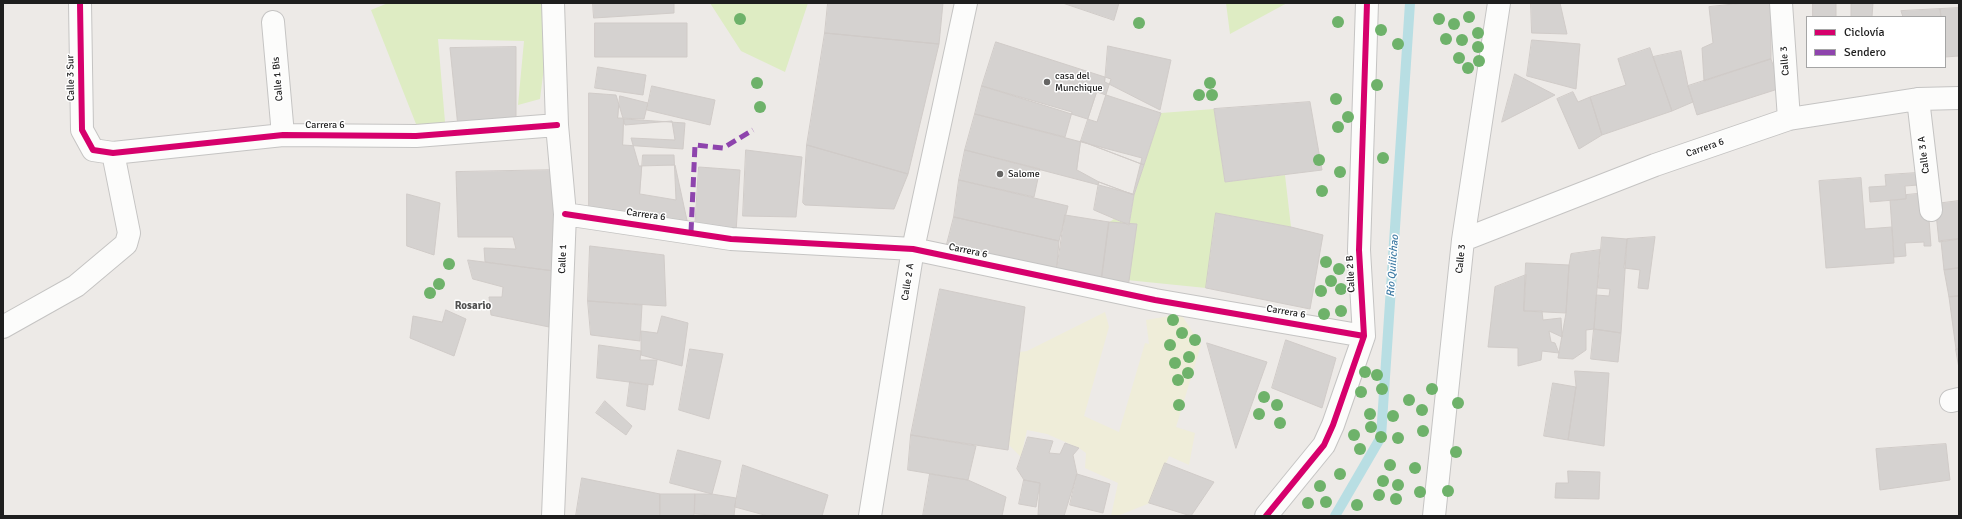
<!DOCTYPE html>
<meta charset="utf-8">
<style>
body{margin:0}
#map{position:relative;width:1962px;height:519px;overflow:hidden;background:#edeae7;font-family:Signika,sans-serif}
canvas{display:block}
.frame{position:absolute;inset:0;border:4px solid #1e1e1e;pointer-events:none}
.legend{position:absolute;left:1806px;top:16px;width:140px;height:52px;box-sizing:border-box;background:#fff;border:1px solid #a5a5a5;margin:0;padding:5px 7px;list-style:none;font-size:12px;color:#1e1e1e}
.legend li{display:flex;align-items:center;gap:8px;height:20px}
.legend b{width:20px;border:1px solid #a5a5a5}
</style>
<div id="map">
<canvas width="1962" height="519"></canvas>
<div class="frame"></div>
<ul class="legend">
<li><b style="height:5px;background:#d6006c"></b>Ciclovía</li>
<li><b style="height:5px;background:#8e44ad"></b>Sendero</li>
</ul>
</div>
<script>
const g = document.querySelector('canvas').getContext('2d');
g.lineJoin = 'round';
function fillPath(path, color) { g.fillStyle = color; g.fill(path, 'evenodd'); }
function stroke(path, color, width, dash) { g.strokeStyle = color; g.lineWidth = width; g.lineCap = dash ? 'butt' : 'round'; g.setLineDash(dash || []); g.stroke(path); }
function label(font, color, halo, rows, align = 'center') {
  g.font = font + ' Signika,sans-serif'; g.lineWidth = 3; g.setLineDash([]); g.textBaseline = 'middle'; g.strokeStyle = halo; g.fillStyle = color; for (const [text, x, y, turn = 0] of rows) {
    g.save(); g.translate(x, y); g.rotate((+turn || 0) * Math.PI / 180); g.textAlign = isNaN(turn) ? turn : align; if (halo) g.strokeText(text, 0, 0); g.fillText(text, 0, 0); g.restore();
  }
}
const farmland = new Path2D(`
 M1105 312 1109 327 1084 416 1119 432 1145 343 1149 344 1146 320 1181 314 1201 345 1176 427 1195 433 1189 465 1169 456 1150 503 1117 516H1111L1118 483 1085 468 1086 453 1079 448 1047 434 1027 430 1021 457 1009 445 1019 352 1027 351Z`);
const grass = new Path2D(`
 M388 3H543L544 67 540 99 518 105 524 41 438 39 445 122 418 129 371 10Z
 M710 3H808L785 72 741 51Z
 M1226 3H1287L1230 34Z
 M1214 109 1225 182 1285 175 1291 227 1216 213 1206 288 1107 278 1105 225 1114 219 1129 225 1134 195 1161 113Z`);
const stream = new Path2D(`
 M1335 516 1381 437 1410 3`);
const building = new Path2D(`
 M593 3H674V13L594 18Z
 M828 3H943L939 44 825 33Z
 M1063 3H1119L1114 20Z
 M1531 3H1560L1567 34 1532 33Z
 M1744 3H1771V59L1704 81 1702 48 1713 43 1709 7Z
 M1813 3H1836V17H1813Z
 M1873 3 1872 17H1851V4Z
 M1959 8V56L1945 57V17H1941L1940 9Z
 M1940 9 1941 17H1903L1901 11Z
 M595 23H687V57H595Z
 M825 33 939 44 908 174 807 145Z
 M1532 40 1580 44 1576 89 1527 76Z
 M996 42 1111 79 1097 122 982 86Z
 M1108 46 1171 60 1160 110 1105 82Z
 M516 47V119L458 127 450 48Z
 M1650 48 1672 111 1602 135 1590 97 1626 85 1618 59Z
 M1681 51 1688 86 1693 102 1672 111 1653 57Z
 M1771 59 1781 88 1697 115 1688 86Z
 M598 67 646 75 643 95 595 88Z
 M1515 74 1555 95 1502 122Z
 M652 86 715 100 710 125 647 110Z
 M982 86 1072 112 1065 137 975 114Z
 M1097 92 1161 113 1144 165 1081 141Z
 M1573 92 1578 102 1590 97 1602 135 1579 149 1557 99Z
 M589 93 616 95 625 125 672 121 675 140 631 138 639 166 675 165 688 225 589 208Z
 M620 96 648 103 644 119 618 118Z
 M1310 102 1322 170 1225 182 1214 109Z
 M975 114 1142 158 1133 194 965 150Z
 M624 119 685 123 683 149 623 145Z
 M1081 141 1144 165 1134 195 1099 182 1077 170Z
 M807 145 908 174 894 209 805 205 803 203Z
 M746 150 802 157 796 217 743 216Z
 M965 150 1040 169 1034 197 959 180Z
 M643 155H674L676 200 640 194Z
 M699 167 740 170 736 232 695 229Z
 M558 170 554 271 485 262 484 248 516 249 513 237H458L456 172Z
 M1917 173 1918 185 1905 186 1906 199 1870 202 1869 187 1886 186 1885 175Z
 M1861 178 1865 229 1892 227 1894 263 1826 268 1819 181Z
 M959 180 1068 206 1059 241 954 217Z
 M1099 182 1134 195 1129 225 1094 210Z
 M1927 193 1931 246H1924V242L1905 243 1906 256 1894 257 1890 200 1906 199V195Z
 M407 194 440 203 434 255 407 246Z
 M1959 201V239L1939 242 1935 204Z
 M1216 213 1291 227 1323 235 1310 309 1206 288Z
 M1065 215 1109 222 1101 283 1056 276Z
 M954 217 1059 241 1056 276 946 248Z
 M1109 222 1137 224 1128 288 1101 283Z
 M1602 237 1627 239 1621 333 1594 329 1596 295 1609 296 1610 289 1598 288Z
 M1655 237 1648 289 1638 288 1640 270 1624 268 1627 239Z
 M1959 239V268L1944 270 1941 241Z
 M590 246 664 255 666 306 588 301Z
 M1600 250 1594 329 1586 330V350L1573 359 1558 358 1566 313 1569 265 1571 254Z
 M468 260 554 271 549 327 491 315 489 297H502L503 287 473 279Z
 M1526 263 1569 265 1566 313 1524 311Z
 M1959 268V296L1949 297 1944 270Z
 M1526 275 1524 311H1542L1543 320 1561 318 1562 337 1549 331 1551 342 1555 343 1559 353 1542 351 1541 360 1518 366V348L1488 347 1495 287Z
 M940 289 1025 307 1008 450 911 435Z
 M1959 296V349H1956L1949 297Z
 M588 301 642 305 640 341 591 335Z
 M446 310 466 319 454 356 410 338 413 316 442 322Z
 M662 316 688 323 682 366 641 355V331L657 333Z
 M1594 329 1621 333 1618 362 1591 359Z
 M1286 340 1336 358 1322 408 1272 388Z
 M1207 343 1267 362 1236 448Z
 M599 345 641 351 640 360H657L653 385 597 378Z
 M690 349 723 354 709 419 679 410Z
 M1956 349H1959V368Z
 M1575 371 1609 373 1604 446 1568 440 1576 387Z
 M630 382 648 385 645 410 627 406Z
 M1553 383 1576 387 1568 440 1544 436Z
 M605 401 632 426 626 435 596 413Z
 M911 435 976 446 968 480 908 470Z
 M1028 437 1053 441 1049 453 1060 454 1065 443 1079 448 1073 455 1077 474 1064 516 1038 515 1040 483 1024 480 1017 469Z
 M1946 444 1950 480 1880 490 1876 449Z
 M678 450 721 461 712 494 670 483Z
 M1165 463 1214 482 1191 516 1149 503Z
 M743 465 828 495 822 516H768L735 507Z
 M1568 471 1600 472 1599 499 1555 498 1556 483H1568Z
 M930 474 968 480 1006 497 1002 516H923Z
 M1077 474 1110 484 1103 513 1070 505Z
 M582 478 660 494V516H576Z
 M1024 480 1040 483 1036 507 1019 504Z
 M660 494H695L694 516H660Z
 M695 494H712L736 498 734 516 695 514Z`);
const minor = new Path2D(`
 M80 3 82 130 93 150 113 153 283 135 416 136 557 125
 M553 3 557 125 565 214 553 516
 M1781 3 1789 119
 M273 22 283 135
 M1918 99 1931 210
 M565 214 731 239 913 249 1155 300 1364 336
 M1463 240 1655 165 1789 119 1918 99 1959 98
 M3 327 76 286 126 244 129 233 113 153
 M1951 401 1959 399
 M870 516 913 249 966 3
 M1266 516 1324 445 1333 425 1364 336 1359 250 1367 3
 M1434 516 1463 240 1499 3`);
const quiet = new Path2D(`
 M691 232 695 145 723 148 753 130`);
const cycleway = new Path2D(`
 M80 3 82 130 93 150 113 153 283 135 416 136 557 125
 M565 214 731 239 913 249 1155 300 1364 336
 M1266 516 1324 445 1333 425 1364 336 1359 250 1367 3`);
const trees = [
 [1469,17],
 [740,19],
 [1439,19],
 [1338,22],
 [1139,23],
 [1454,24],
 [1381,30],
 [1478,33],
 [1446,39],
 [1462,40],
 [1398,44],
 [1478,47],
 [1459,58],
 [1479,61],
 [1468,68],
 [757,83],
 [1210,83],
 [1377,85],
 [1199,95],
 [1212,95],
 [1336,99],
 [760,107],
 [1348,117],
 [1338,127],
 [1383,158],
 [1319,160],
 [1340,172],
 [1322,191],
 [1326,262],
 [449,264],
 [1339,269],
 [1331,281],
 [439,284],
 [1341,289],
 [1321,291],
 [430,293],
 [1341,311],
 [1324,314],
 [1173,320],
 [1182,333],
 [1195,340],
 [1170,345],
 [1189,357],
 [1175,363],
 [1365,372],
 [1188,373],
 [1377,375],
 [1178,380],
 [1382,389],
 [1432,389],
 [1361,392],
 [1264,397],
 [1409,400],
 [1458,403],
 [1179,405],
 [1277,405],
 [1422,410],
 [1259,414],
 [1370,414],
 [1393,416],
 [1280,423],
 [1371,427],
 [1423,431],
 [1354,435],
 [1381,437],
 [1398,438],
 [1360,449],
 [1456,452],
 [1390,465],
 [1415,468],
 [1340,474],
 [1383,481],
 [1398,485],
 [1320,486],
 [1448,491],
 [1420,492],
 [1379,495],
 [1396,499],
 [1326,502],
 [1308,503],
 [1357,505]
];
const markers = [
 [1047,82,4,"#666564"],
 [1000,174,4,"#666564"]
];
const streetNames = [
 ["Calle 3",1785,61,-94],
 ["Calle 3 Sur",71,78,-91],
 ["Calle 1 Bis",278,79,-95],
 ["Carrera 6",325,125],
 ["Carrera 6",1705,148,-19],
 ["Calle 3 A",1924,155,-97],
 ["Carrera 6",646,215,8],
 ["Carrera 6",968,251,12],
 ["Calle 1",563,259,-88],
 ["Calle 3",1461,259,-84],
 ["Calle 2 B",1351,274,-93],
 ["Calle 2 A",908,282,-81],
 ["Carrera 6",1286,312,10]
];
const poiNames = [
 ["casa del",1055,76],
 ["Munchique",1055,88],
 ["Salome",1008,174]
];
const waterNames = [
 ["Río Quilichao",1393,266,-86]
];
const neighbourhoodNames = [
 ["Rosario",473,306]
];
fillPath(farmland, '#efedd9');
fillPath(grass, '#deecc3');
stroke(stream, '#b8dee3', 10);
fillPath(building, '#d5d2d0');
stroke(building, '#d0cbc8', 1);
stroke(minor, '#c5c4c3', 24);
stroke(minor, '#fcfcfb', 22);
stroke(quiet, '#8e44ad', 5, [10, 5]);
stroke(cycleway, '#d6006c', 6);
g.fillStyle = '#6eb26a';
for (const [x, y] of trees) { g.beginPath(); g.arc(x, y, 6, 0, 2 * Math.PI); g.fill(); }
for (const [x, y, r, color] of markers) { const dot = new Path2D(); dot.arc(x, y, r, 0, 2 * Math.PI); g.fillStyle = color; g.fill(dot); stroke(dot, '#fff', 1.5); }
label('10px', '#1e1e1e', '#fff', streetNames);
label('10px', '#1e1e1e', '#fff', poiNames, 'left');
label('italic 11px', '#3f7ca5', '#fff', waterNames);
label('bold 11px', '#515151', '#fff', neighbourhoodNames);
</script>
